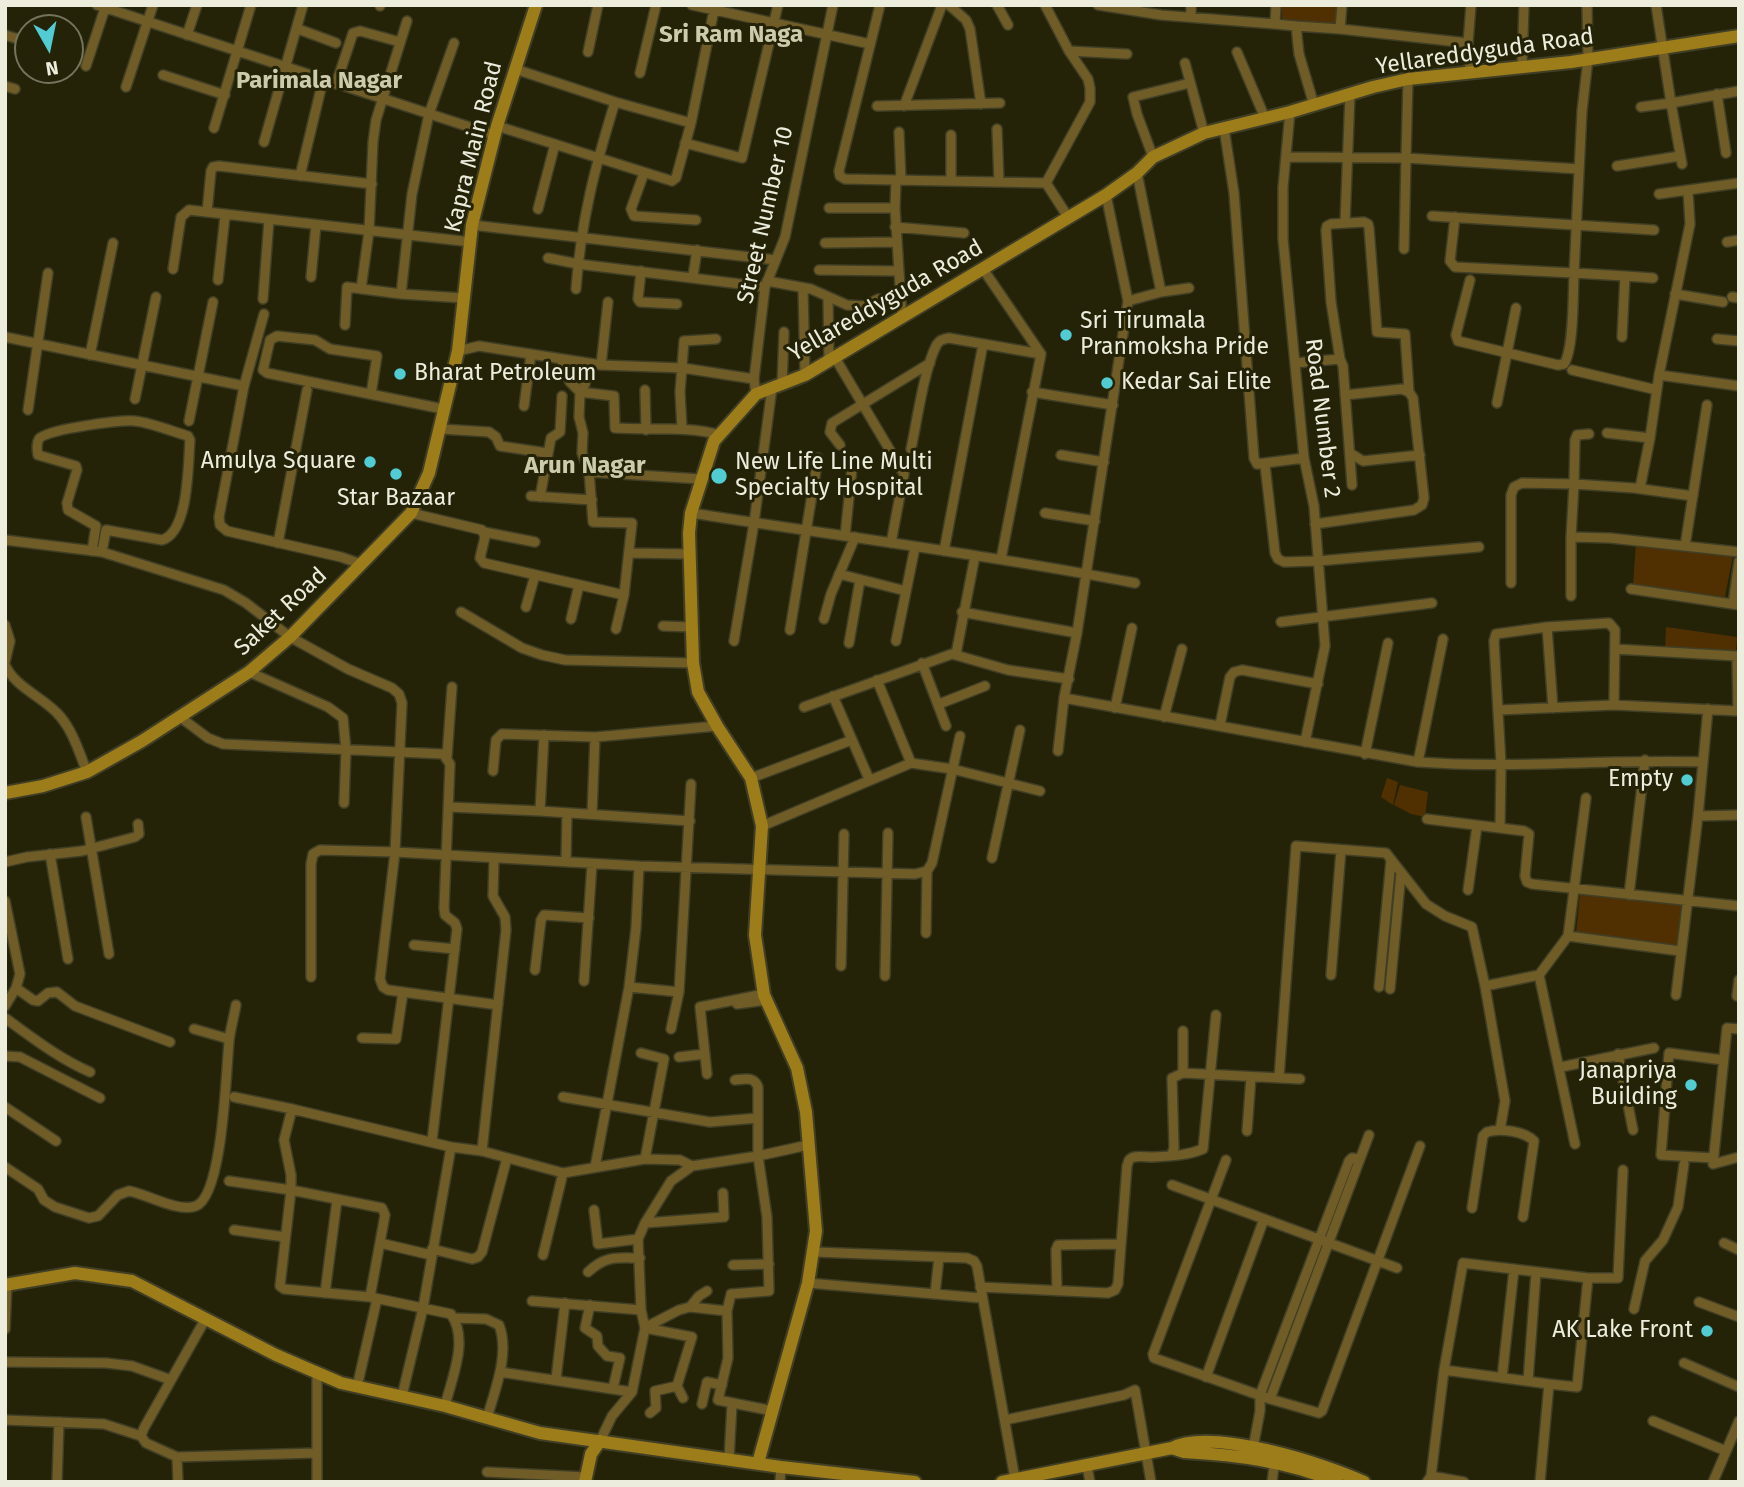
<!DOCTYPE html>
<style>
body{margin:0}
#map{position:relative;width:1744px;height:1487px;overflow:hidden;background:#242308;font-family:"Fira Sans",sans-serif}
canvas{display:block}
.frame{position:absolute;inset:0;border:7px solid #ededdd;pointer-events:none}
.north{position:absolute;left:14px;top:14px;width:70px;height:70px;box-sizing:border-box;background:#242308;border:2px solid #74745d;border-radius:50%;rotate:171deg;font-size:19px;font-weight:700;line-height:28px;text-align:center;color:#ededdd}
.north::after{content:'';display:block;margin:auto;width:24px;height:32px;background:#51ccd2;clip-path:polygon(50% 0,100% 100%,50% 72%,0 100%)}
</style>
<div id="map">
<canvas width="1744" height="1487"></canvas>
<div class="frame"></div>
<div class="north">N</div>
</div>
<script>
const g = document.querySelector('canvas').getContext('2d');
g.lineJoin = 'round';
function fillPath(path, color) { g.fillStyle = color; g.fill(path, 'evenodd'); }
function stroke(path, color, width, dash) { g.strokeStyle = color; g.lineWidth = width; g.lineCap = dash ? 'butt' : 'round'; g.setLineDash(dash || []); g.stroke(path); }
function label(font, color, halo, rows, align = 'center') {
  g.font = font + ' "Fira Sans",sans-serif'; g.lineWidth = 6; g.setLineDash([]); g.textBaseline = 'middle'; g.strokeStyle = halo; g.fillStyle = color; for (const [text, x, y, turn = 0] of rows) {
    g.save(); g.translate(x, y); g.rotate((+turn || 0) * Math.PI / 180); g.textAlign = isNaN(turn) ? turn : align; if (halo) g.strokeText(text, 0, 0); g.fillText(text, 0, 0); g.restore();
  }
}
const green = new Path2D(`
 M1282 5H1342L1340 25 1282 19Z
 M1636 543 1733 555 1725 597 1633 585Z
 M1666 627 1737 637 1736 652 1665 650Z
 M1387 778 1398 782 1393 805 1381 797Z
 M1400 785 1428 792 1425 817 1411 814 1394 805Z
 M1580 894 1682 904 1678 947 1576 934Z`);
const street = new Path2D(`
 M97 5 494 135
 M380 5V6
 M692 5 870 44
 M880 5 839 171 840 176 845 179 1046 183
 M949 5 966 20 970 29 981 104
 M997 5 1008 25
 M1045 5 1069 51 1088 79 1090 88V102L1046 183 1068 217
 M1098 5 1161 15 1275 24
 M1276 5 1275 24 1296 26 1299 54 1314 105
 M1342 5 1340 29 1468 43
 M1587 5 1588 59 1582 111 1574 273 1625 276 1622 337
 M1656 5 1671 103 1739 91
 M1191 17V5
 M1296 26 1340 29
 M298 29 336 43
 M5 35 28 42
 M187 35 197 5
 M1069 51 1127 54
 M588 52 598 5
 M1237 52 1265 118
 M1185 63 1204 133
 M86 66 105 8
 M1522 67 1524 5
 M515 69 615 102 691 123
 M1470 72 1468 43 1471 5
 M640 73 656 5
 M163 75 225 95
 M336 84 353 33 360 31 400 42
 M5 86 15 89
 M126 87 153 5
 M1717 94 1726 153
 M877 106 1000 103
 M904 106 942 5
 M1641 107 1671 103 1682 164
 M1290 112 1283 187V239L1304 458 1314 506 1325 646 1305 742
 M497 126 672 181 676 178 691 123 715 5
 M214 128 251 5
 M1224 128 1234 193 1254 458 1257 464 1304 458
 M997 129 999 182
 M899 132 901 180
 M951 135V181
 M264 142 303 5
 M685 143 742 158 778 5
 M1153 157 1137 114 1133 97 1190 83
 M1286 157 1406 158 1408 79
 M1617 166 1680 156
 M644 173 631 209 634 216 696 220
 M1137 173 1161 292 1189 288
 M300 176 323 80
 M1659 194 1739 183
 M829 208H895L902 319
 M895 208 896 180
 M538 209 555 144
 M207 212 211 171 213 167 219 166 372 184
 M1432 216 1654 230
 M1455 217 1450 261 1455 267 1574 273C1573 293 1574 349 1564 364L1558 365 1458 341 1456 335 1470 280
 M1345 223 1350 94
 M472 225 776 260
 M895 227 964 233
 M1727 242 1739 240
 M825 243 896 242
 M1404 249 1406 158 1579 169
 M548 258 578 264 765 287
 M173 269 181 217 189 210 471 242
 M983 269 1041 354 1001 559
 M819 270 897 271
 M641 271 638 299 640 302 677 304
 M693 276 697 250
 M1625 276 1653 278
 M311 277 316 225
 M218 280 225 216
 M767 281 811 289 847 305 864 306 878 299 899 301
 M803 288 805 375
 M361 289 369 231 373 142 376 120 407 21
 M576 289C581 220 595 167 615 102
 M401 294 412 194 429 114 454 43
 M1675 294 1723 302
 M828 297 829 360
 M1732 297 1739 298
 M263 299 269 220
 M1128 301 1161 292
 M264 314 244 386 219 517 220 525 227 531 341 557 361 564
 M345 325 347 287 401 294 463 298
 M5 337 244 386
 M1717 339 1739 341
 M1096 346 1121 350
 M458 351 479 346 601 365 683 368 754 379
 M90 355 113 243
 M834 356 904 474 891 543
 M1340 359 1331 302 1326 230 1327 226 1331 224 1364 222 1368 224 1369 228 1377 332 1405 334 1409 392
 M561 360 570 382 580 392 614 396 615 428C650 430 686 426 721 435
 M588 363 585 384 580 392 579 417 583 433 582 453 589 472 593 522 632 523 624 595 616 629
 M1295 363 1340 359 1343 366 1352 485
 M601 365 608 302
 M1572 370 1657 390
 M1659 375 1739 386
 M782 385 784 332
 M645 390 646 430
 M1032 392 1113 405
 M371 394 377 356 330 349 315 340 277 336 270 340 263 370 267 373 443 409
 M756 394 754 379 765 287 785 237 833 5
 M135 399 156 297
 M1497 403 1516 308
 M524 406 531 354
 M28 410 48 273
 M189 421 213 302
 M441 429 489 432 496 437 500 446 547 453
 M682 429 680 392 684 341 716 339
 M1607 433 1650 438
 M1589 434 1577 435 1575 440 1574 484 1634 488 1693 496
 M840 445 830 432 832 423 930 363
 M911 449C917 421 924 370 936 346 939 340 943 339 949 338L1041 354
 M1350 453 1363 461 1420 455
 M1061 455 1104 462
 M1265 465 1275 553 1278 559 1284 562 1318 561 1479 547
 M589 472 701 479
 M1640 488 1650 438 1659 375 1690 224 1688 191
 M531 496 592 500
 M540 497 551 438 560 432 562 396
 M411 513 482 530 485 537 480 558 484 563 624 595
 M691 513C839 536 988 555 1135 583
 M1045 513 1095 521
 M1315 524 1414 510 1422 505 1424 498 1413 398 1409 392 1402 389 1345 395
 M484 532 535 542
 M845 536 853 459
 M5 540 102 552 224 590 246 603 290 637 348 669 392 688 399 694 402 703 395 852 380 979 383 987 388 990 498 1005
 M278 543 307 390
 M1685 546 1707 405
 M92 551 96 526 68 510 67 503 77 470 76 466 38 455C37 450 36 444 39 439 45 429 122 420 135 421 152 423 171 431 188 436L190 440C188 464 189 532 162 540L106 530 102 552
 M944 551 983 344
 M630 553 688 554
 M839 574 906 591
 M1511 583V495L1514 487 1522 483 1574 484 1571 537
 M1631 589 1739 605
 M1571 596V537L1610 538 1739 552
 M1733 604 1739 561
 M526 607 535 575
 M461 612 522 648 542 655 565 660 693 663
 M962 612 1077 633
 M571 619 579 585
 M824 619 831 594 855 537
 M1281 622 1432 603
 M5 625 10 641 5 662
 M663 626 691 627
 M1547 627 1553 708
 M790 630 818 458
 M734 641 754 523 772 388
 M896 641 915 547
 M849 643 860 580
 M956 654 975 556
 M922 663 946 726
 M5 665C15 687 41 696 57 713 72 728 79 752 87 772
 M249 672 328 707 343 718 346 750 344 803
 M877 680 911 763
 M833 696 869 779
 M1064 698 1418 762C1512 769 1608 759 1703 762
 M939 704 985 686
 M804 707 952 654 1008 670 1069 679
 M1115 708 1132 628
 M1499 710 1614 705 1738 711 1737 656 1615 649
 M180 717 208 738 223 744 443 754 450 764 444 908 445 915 455 923 457 929 432 1141
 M1164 717 1182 649
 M1220 725 1230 677 1234 672 1242 670 1318 684
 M1058 751 1064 698 1077 633 1128 301 1106 195
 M1365 754 1388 643
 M447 757 452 687
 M1418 762 1443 639
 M493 771 496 740 502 734 595 737 717 726
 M751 778 852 740
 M449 807 540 811 690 821
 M540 811 544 735
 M592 814 595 737
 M1698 816 1739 815
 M86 817 109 954
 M1427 819 1524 831 1529 834 1525 876 1527 882 1532 884 1739 906
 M762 826 911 763 952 769 1040 791
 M1500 828 1501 764 1494 641 1496 634 1547 627 1609 623 1615 630 1614 705
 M50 854 68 959
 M992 858 1020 730
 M5 862 27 857 82 851 135 837 139 834 138 824
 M566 862 567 813
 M1468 890 1477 826
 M1629 895 1645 760
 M5 901 20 974 16 988 5 1006
 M926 933 927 871 932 863 960 736
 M1568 936 1680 951
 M414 945 455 949
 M841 966 844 834
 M535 970 541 920 544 915 589 918
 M1331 975 1341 850
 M1539 975 1575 1144
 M885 976 888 833
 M311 977V864L313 854 320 850 395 852 639 866 915 874 927 871
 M584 981 592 864
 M1485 986 1539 975 1568 936 1586 798
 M629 987 679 992
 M1379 987 1391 860
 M16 988 33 1000 38 1001 48 993 57 992 75 1006 170 1042
 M1390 989 1401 873
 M1676 995 1698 816 1708 709
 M1737 996 1739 980
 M737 1004 767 1000
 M5 1018C33 1038 58 1058 90 1072
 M194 1029 229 1039
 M671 1029 679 992 691 784
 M1739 1029 1727 1028 1713 1164 1739 1157
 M362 1038 396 1039 403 992
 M641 1053 664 1059 645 1159
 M1618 1054 1633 1130
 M5 1056 20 1057 100 1098
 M679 1057 705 1054
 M1561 1067 1654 1048
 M1183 1073V1031
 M707 1074 700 1007 764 994
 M1279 1078 1296 846 1386 853 1426 904 1445 916 1472 927 1485 986 1505 1101 1500 1130
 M735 1080C745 1079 754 1076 758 1087V1156L767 1217 769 1291 731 1294 727 1311 728 1358 718 1400 773 1411
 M234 1097 292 1109 451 1147 482 1151 563 1173 645 1159 680 1160 692 1166 758 1156 808 1145
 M563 1097 710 1122 758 1118
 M5 1107 56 1141
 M292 1109 284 1140 291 1175V1190L280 1286 284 1289 370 1297 451 1314C469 1340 452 1377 445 1406
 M1247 1131 1251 1077
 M482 1151 506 930 505 917 493 896 494 859
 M1172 1154 1174 1148 1172 1078 1183 1073 1300 1079
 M1714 1158 1661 1155 1669 1053 1723 1060
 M1226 1160 1153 1354 1154 1358 1270 1399 1319 1413 1322 1411 1420 1146
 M5 1167 38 1189 44 1200 55 1207 89 1218 98 1216 118 1195 129 1191C147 1194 178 1213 196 1206 223 1195 226 1071 229 1042 230 1030 234 1017 236 1005
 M595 1167 629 987 636 928 639 866
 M229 1181 291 1190 382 1208 385 1215 370 1297
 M1172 1185 1397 1268
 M1472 1208 1483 1136 1487 1132C1500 1128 1524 1131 1534 1141L1523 1217
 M594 1210 598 1244 638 1239
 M645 1223 724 1217 723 1193
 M234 1230 285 1237
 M380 1243 431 1255
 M1724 1243 1739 1250
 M432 1249 472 1259 478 1257 482 1252 507 1158
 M815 1252 967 1258 974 1261 977 1266 1015 1479
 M543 1255 563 1173
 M733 1265 769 1264
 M588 1272C606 1255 617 1258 640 1258
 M808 1283 981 1298
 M980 1287 1108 1293 1115 1290 1118 1284 1127 1166C1129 1161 1128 1159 1134 1157 1139 1156 1146 1157 1151 1157 1169 1156 1186 1156 1203 1149L1216 1015
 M1057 1291 1056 1250 1058 1245 1121 1244
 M325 1293 337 1200
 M935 1294 939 1257
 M532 1301 641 1310
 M1699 1302 1739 1317
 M590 1305 585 1328 597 1336 598 1346 607 1356 620 1358 613 1388
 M690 1307 699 1296 707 1291
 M1634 1309 1645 1261 1663 1240 1678 1207 1684 1164
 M453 1318 486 1319 499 1325C510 1353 495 1390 487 1418
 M646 1327 679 1310 690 1307 727 1311
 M645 1328 692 1337 677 1386 683 1398
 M5 1329 7 1285
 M5 1362 106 1363 132 1366 171 1380
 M1684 1363 1739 1387
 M1444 1370 1549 1384 1540 1482
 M500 1372 632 1392
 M1206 1377 1264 1219
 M1502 1378 1514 1269
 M556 1379 565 1303
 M1528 1381 1536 1272
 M1549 1384 1577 1387 1588 1278
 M357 1387 377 1299
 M402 1396 423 1308 451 1147
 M1270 1399 1369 1135
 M702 1404 707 1382 722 1385
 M650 1413 656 1408 655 1391 677 1386
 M5 1420 104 1424 141 1436 146 1443 177 1457 317 1453
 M1005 1420 1124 1395 1135 1390 1151 1482
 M1653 1421 1726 1451
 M141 1436 144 1428 206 1318
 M600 1441 612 1416 632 1392 645 1328 641 1310 638 1239 645 1223 671 1181 692 1166
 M1253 1448 1260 1411V1395L1349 1161 1352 1158 1359 1159
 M177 1457 178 1482
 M729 1459 732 1404
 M1087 1466 1090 1482
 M487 1472 586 1477
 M1431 1476 1464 1482
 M57 1482 59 1422
 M317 1482V1373
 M780 1482 781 1467
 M1272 1482 1275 1459
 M1427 1482 1431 1476 1444 1370 1463 1263 1588 1278H1618L1623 1170
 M1713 1482 1739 1421`);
const secondary = new Path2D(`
 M5 793 43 786 87 772 142 741 249 672 290 637 411 513 429 473 458 351 472 225 497 126 536 5
 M5 1285 75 1273 132 1281 276 1355 341 1383 445 1406 540 1433 781 1467 915 1482
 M1172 1448 1184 1452C1236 1455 1288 1461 1337 1482
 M758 1463 808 1283 816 1231 806 1112 797 1068 764 995 755 935 762 826 751 778 717 726 698 692 693 663 689 533 691 513 714 441 756 394 805 375 1106 195 1137 173 1153 157 1204 133 1290 112 1373 87 1408 79 1571 62 1739 36
 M585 1482 591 1454 600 1441
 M1002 1482 1172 1448C1211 1427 1325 1464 1364 1482`);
const markers = [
 [1066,335,7,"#51ccd2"],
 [400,374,7,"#51ccd2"],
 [1107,383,7,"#51ccd2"],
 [370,462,7,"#51ccd2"],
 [396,474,7,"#51ccd2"],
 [719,476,9,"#51ccd2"],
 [1687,780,7,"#51ccd2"],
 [1691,1085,7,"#51ccd2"],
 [1707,1331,7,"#51ccd2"]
];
const streetNames = [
 ["Yellareddyguda Road",1485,52,-8],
 ["Kapra Main Road",474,147,-76],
 ["Street Number 10",766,215,-77],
 ["Yellareddyguda Road",886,301,-30],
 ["Road Number 2",1322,418,83],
 ["Saket Road",281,612,-43]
];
const poiNames = [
 ["Sri Tirumala",1080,322],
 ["Pranmoksha Pride",1080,348],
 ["Bharat Petroleum",414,374],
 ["Kedar Sai Elite",1121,383],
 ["Amulya Square",356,462,"right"],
 ["New Life Line Multi",735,463],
 ["Specialty Hospital",735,489],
 ["Star Bazaar",396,499,"center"],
 ["Empty",1673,780,"right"],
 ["Janapriya",1677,1072,"right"],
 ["Building",1677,1098,"right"],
 ["AK Lake Front",1693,1331,"right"]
];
const neighbourhoodNames = [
 ["Sri Ram Naga",731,35],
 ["Parimala Nagar",319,81],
 ["Arun Nagar",585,466]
];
fillPath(green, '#503000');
stroke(street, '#403f26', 12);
stroke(secondary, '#403f26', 16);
stroke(street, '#705c27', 9);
stroke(secondary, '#9d7c1a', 12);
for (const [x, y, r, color] of markers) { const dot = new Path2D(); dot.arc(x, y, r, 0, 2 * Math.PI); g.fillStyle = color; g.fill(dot); stroke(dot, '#242308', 2.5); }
label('23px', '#ededdd', '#242308', streetNames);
label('23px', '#ededdd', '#242308', poiNames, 'left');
label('bold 24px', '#ccccac', '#242308', neighbourhoodNames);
</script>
